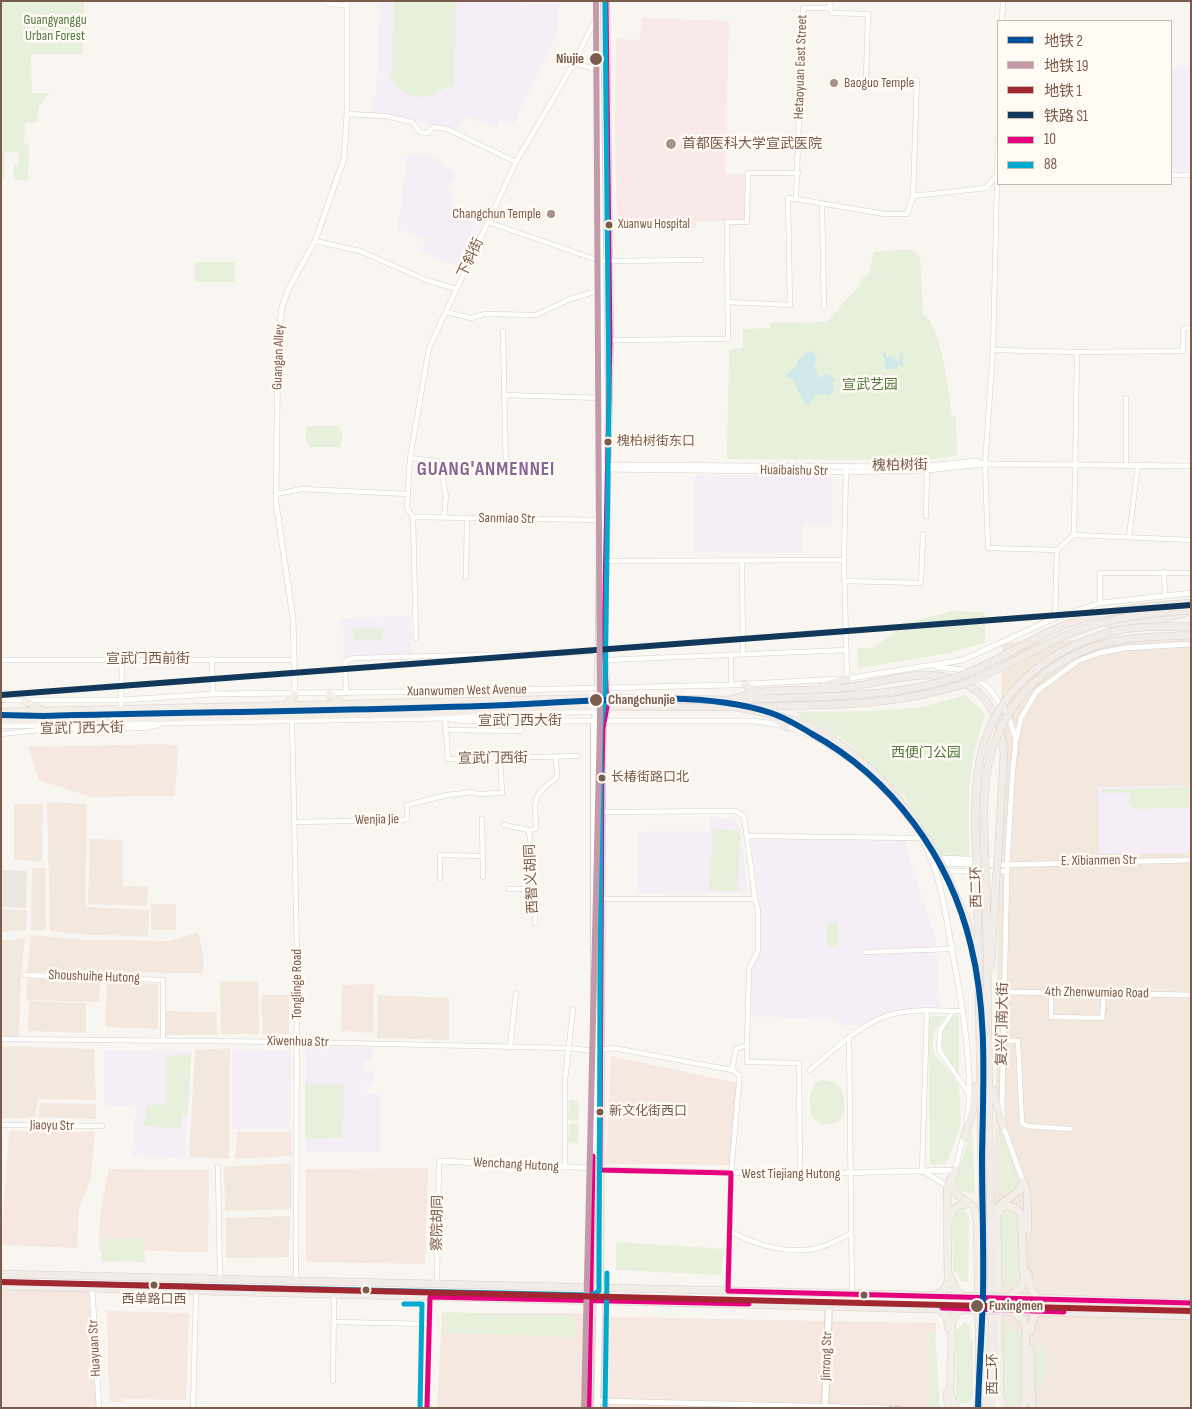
<!DOCTYPE html>
<meta charset="utf-8">
<style>
body{margin:0}
#map{position:relative;width:1192px;height:1409px;overflow:hidden;background:#f9f5f0;font-family:"Sofia Sans Condensed","Noto Sans SC",sans-serif}
canvas{display:block}
.frame{position:absolute;inset:0;border:2px solid #7a5c4d;pointer-events:none}
.legend{position:absolute;left:997px;top:20px;width:175px;height:165px;box-sizing:border-box;background:#fffaf3;border:1px solid #cabbb1;margin:0;padding:6px 9px;list-style:none;font-size:15px;color:#7a5c4d}
.legend li{display:flex;align-items:center;gap:10px;height:25px}
.legend b{width:25px;border:1px solid #cabbb1}
</style>
<div id="map">
<canvas width="1192" height="1409"></canvas>
<div class="frame"></div>
<ul class="legend">
<li><b style="height:6px;background:#00529b"></b>地铁 2</li>
<li><b style="height:6px;background:#c49aaa"></b>地铁 19</li>
<li><b style="height:6px;background:#a12830"></b>地铁 1</li>
<li><b style="height:6px;background:#11385b"></b>铁路 S1</li>
<li><b style="height:6px;background:#e5007d"></b>10</li>
<li><b style="height:6px;background:#00a9ce"></b>88</li>
</ul>
</div>
<script>
const g = document.querySelector('canvas').getContext('2d');
g.lineJoin = 'round';
function fillPath(path, color) { g.fillStyle = color; g.fill(path, 'evenodd'); }
function stroke(path, color, width, dash) { g.strokeStyle = color; g.lineWidth = width; g.lineCap = dash ? 'butt' : 'round'; g.setLineDash(dash || []); g.stroke(path); }
function label(font, color, halo, rows, align = 'center') {
  g.font = font + ' "Sofia Sans Condensed","Noto Sans SC",sans-serif'; g.lineWidth = 5; g.setLineDash([]); g.textBaseline = 'middle'; g.strokeStyle = halo; g.fillStyle = color; for (const [text, x, y, turn = 0] of rows) {
    g.save(); g.translate(x, y); g.rotate((+turn || 0) * Math.PI / 180); g.textAlign = isNaN(turn) ? turn : align; if (halo) g.strokeText(text, 0, 0); g.fillText(text, 0, 0); g.restore();
  }
}
const residential = new Path2D(`
 M1191 635V1408H991L1002 643Z
 M47 802 87 804 85 907 149 910 148 936 91 935 50 931Z
 M14 804H43L42 861 14 860Z
 M90 839 123 840V886L148 887 147 906 88 904Z
 M32 868H45L46 930H31Z
 M151 904H176V930H151Z
 M1 909 27 910 26 930 1 932Z
 M198 932 204 958 203 973 27 972 31 935 88 940 171 941Z
 M25 939 21 974 19 1037H1V940Z
 M27 978 100 981 99 1002 26 1000Z
 M220 981 258 982 259 1034H221Z
 M107 982 158 984V1029L105 1027Z
 M261 995H289V1034H263Z
 M378 995 449 998V1040L377 1038Z
 M29 1001 86 1003V1033L28 1031Z
 M166 1011 216 1012 217 1035H166Z
 M1 1046 94 1049 96 1100 38 1099 35 1118H1Z
 M230 1048 229 1159 189 1157 195 1050Z
 M40 1103 96 1104V1119L39 1117Z
 M291 1163V1209L225 1211 224 1167Z
 M290 1216 289 1257 226 1258V1218Z`);
const commercial = new Path2D(`
 M163 744 178 746 175 796 91 797 39 780 28 747Z
 M374 984 373 1033 341 1031 342 985Z
 M611 1056 737 1083 730 1165 606 1164Z
 M9 1131 95 1132 91 1177 79 1209 77 1248 1 1245Z
 M237 1132H291L292 1156 235 1159Z
 M428 1168 425 1264 306 1262V1169Z
 M109 1169 209 1170 208 1252 99 1250 100 1214Z
 M1 1285 92 1288 99 1408H1Z
 M107 1311 189 1313 186 1400 123 1399V1402H109Z
 M442 1313H571L612 1317 936 1323 933 1408H437Z`);
const industrial = new Path2D(`
 M1 870 27 871 26 908 1 907Z`);
const education = new Path2D(`
 M380 1H522V5L559 4 557 35 513 126 500 120 495 128 466 116 456 129 371 114 372 96H376Z
 M1171 67 1191 68V171H1171Z
 M407 155 431 156 457 173 447 191 454 195 450 202 483 221 460 267 421 251 426 239 398 229Z
 M695 475 833 477 832 524H802V553L694 552Z
 M411 616 412 656 344 657 343 625H340L339 618Z
 M1191 786V853L1099 854 1098 787Z
 M709 817 734 819 741 828 747 892 637 894 638 832 709 831Z
 M751 839 904 840 936 941 940 1008 892 1011 863 1025H839V1020L753 1016 750 993 751 969 760 953V910Z
 M305 1046 372 1048V1058L364 1060V1071L373 1072 374 1085H365L368 1094H380V1152H305Z
 M232 1049 291 1050 290 1129H232Z
 M104 1050 191 1051 185 1159 132 1155 136 1107 104 1105Z`);
const medical = new Path2D(`
 M641 18 729 21 725 174H747L746 221H696V228L617 226 615 114 616 39 640 40Z`);
const green = new Path2D(`
 M1 1H84L83 54H31L32 93H49L39 106 36 123H25L24 143 29 144 28 180 13 179 14 165H19V153L5 151 4 179H1Z
 M394 1H457L454 87 446 86C429 104 402 99 391 78Z
 M910 249 920 258 923 314C943 328 948 393 952 416L956 417 957 456 924 460 727 459 729 349 743 348V329L770 328V323L826 322 860 285V277L868 276 874 252Z
 M195 262H235V282H195Z
 M308 426H338L343 435 340 447H309L305 436Z
 M953 611 980 612 985 614V643L949 653 859 668 857 648H874L904 624Z
 M383 628V640H353V629Z
 M965 695 985 714 974 752 969 790V857L938 856 904 796 851 745 826 728 799 717 797 712 873 711 923 707Z
 M1191 787V805L1187 808 1138 809 1133 808 1128 803 1130 793H1102V789Z
 M713 829 740 830 738 891 709 890Z
 M827 923H838V947H827Z
 M952 1015H959V1077C942 1052 935 1043 952 1015Z
 M932 1016H946L934 1032 932 1050 959 1085 961 1124 946 1164 930 1165 928 1021Z
 M191 1055 188 1114 183 1115 180 1129 144 1126 147 1105 167 1104V1056Z
 M822 1080C839 1081 845 1090 844 1106 844 1112 843 1117 839 1121 834 1124 829 1124 823 1125L812 1117 809 1100 814 1084Z
 M305 1084 344 1085 343 1138 305 1139Z
 M569 1100 579 1101 578 1120H568Z
 M569 1124H579L578 1144 568 1143Z
 M972 1128 975 1193C964 1193 955 1192 956 1179Z
 M1001 1128 1018 1182V1186L1013 1193H1004L1000 1191Z
 M962 1208 969 1215 968 1282H962L956 1272H953L952 1215 953 1212Z
 M1012 1209 1019 1217 1020 1273 1011 1284H1005L1006 1264H1002V1216L1005 1211Z
 M144 1238 145 1262 101 1261 102 1239Z
 M616 1242 724 1249 721 1275 616 1270Z
 M446 1312 567 1316 575 1320V1337L445 1333Z
 M966 1321V1324L970 1325V1340H973V1397C970 1403 966 1404 960 1403L956 1397V1331Z
 M1005 1324H1010L1017 1334H1020L1021 1401 1013 1407H1010L1004 1402Z
 M927 1331 935 1334 940 1408H927L929 1404 930 1342Z
 M1036 1346H1045L1044 1387H1037Z`);
const water = new Path2D(`
 M885 350 887 358 891 355 893 359 897 360 901 357 900 352H903V366L898 365V369H885V359L882 355Z
 M812 351 817 357 814 368 818 372 817 375 821 378 826 374 831 376 835 381 832 383 834 390 829 396 818 394 807 405 802 399 793 380 786 376 796 366 799 358 803 357 806 352Z`);
const tertiaryTunnel = new Path2D(`
 M887 1408H900`);
const minor = new Path2D(`
 M327 1 329 4 347 5
 M829 1 832 13 868 14 866 80H917L913 196
 M829 8H803L796 199 885 214H907L913 196 986 188 997 175
 M1002 21 1003 1
 M574 63 598 70
 M347 114 386 116 412 122 420 132 428 133 433 127 447 129 516 162
 M998 140 993 350 985 464 988 548 1057 550 1074 535 1191 540
 M1171 175H1191
 M822 203 824 307
 M488 222 600 261 701 260
 M315 241 360 251 426 280 456 289
 M729 302 790 305 788 198 796 199
 M446 312 471 318 485 314 536 315 570 299 601 290
 M503 331 506 473
 M610 340 728 339 727 222H747L748 173H798
 M993 350 1077 352 1183 351V329L1191 328
 M504 395 602 398
 M410 458 437 461 440 464 446 496 444 517
 M1126 466V398
 M846 467 844 560 847 679
 M276 494 302 489 408 494
 M926 516 927 470
 M413 517 407 508 410 458 429 348 516 162 574 63 596 18
 M413 517 600 520
 M413 517 416 638
 M1074 535 1077 352
 M1129 536 1138 465
 M607 561 844 560
 M742 562 743 653
 M1164 572 1165 595
 M466 577 467 518
 M845 581 921 583 923 534
 M1100 603V573H1188
 M1055 618 1057 550
 M731 654V685
 M212 659 213 694
 M1 660H295
 M606 660 847 650
 M346 693 345 661 354 658 598 652
 M121 710 122 659
 M292 718 297 952 296 1281
 M445 718 448 759 578 756
 M445 730 521 731 522 721
 M1 734 39 730 145 728 159 725
 M602 812 735 811 744 816 755 899 758 910V951L749 969 747 1045
 M482 819 483 877
 M295 822 403 820 407 819V805L447 795 473 792 478 794 502 793 500 759
 M504 825 529 830 535 889V923
 M529 830 536 829C535 796 531 798 557 777L556 757
 M747 836 920 838
 M440 878V855L482 856
 M509 889H535
 M601 899H755
 M865 952 951 949
 M25 975 163 980V1041
 M1051 992V1017L1102 1018 1104 994
 M953 1011 940 1031 939 1050 968 1092
 M849 1037 852 1294
 M1 1039 297 1042 568 1048 594 1051 613 1048 732 1070 739 1075V1083L731 1173 728 1291
 M1003 1041H1018L1022 1123 1027 1126 1070 1129
 M510 1047 516 993
 M732 1070 736 1049 747 1045V1062L799 1063 800 1174
 M810 1070C833 1051 863 1021 893 1014 916 1008 941 1011 963 1011
 M1 1125 102 1126
 M218 1167 220 1280
 M565 1168V1080L573 1009
 M922 1172 927 1011
 M729 1231C756 1245 791 1256 821 1247 831 1244 841 1238 850 1234
 M437 1284 439 1161
 M334 1322 429 1324
 M333 1381 334 1295
 M193 1408 196 1291
 M427 1408 430 1297`);
const tertiary = new Path2D(`
 M605 465 920 467 976 461 983 464
 M604 469 846 472 927 470 985 464 1191 466
 M937 667 965 670 989 688 1008 715 1016 739
 M845 679 963 660 1055 618 1100 603 1191 593
 M295 694 293 619 276 502 278 338 282 307 288 290 315 241 344 159 347 114V1
 M1 700H122L213 694 471 691 731 685 837 679
 M450 717 599 711
 M1 726 445 718 465 721H753C774 723 799 728 818 739 868 766 918 815 936 872 945 901 950 941 956 972 964 1015 974 1078 967 1122
 M935 858 999 860
 M931 861 937 863 999 865 1191 860
 M942 871H1006
 M1004 992 1191 995
 M439 1161 593 1168
 M600 1170 800 1174 955 1170 964 1135
 M925 1172 947 1186
 M1023 1181 1003 1126 1002 1107 1007 863 1013 767 1016 740 1021 718 1037 691 1078 661 1099 653 1125 648 1191 644
 M92 1288 99 1408
 M994 1397 999 1408
 M598 1401 887 1408`);
const secondary = new Path2D(`
 M589 1408 594 1103V727L598 698 602 398 597 1
 M597 1408 600 1289 602 775 603 728 607 707 604 643 610 340 606 1
 M825 1408 829 1305`);
const primary = new Path2D(`
 M329 694 342 703
 M25 701 42 710
 M286 705 295 694
 M1 712 607 698
 M1 721 425 714 523 708 607 707
 M522 721 523 708
 M955 1170C947 1191 954 1193 971 1204
 M1023 1181 1027 1191 1028 1230
 M974 1207 977 1221 980 1396 977 1408
 M996 1208 1020 1190 1023 1181
 M950 1219C951 1207 959 1204 970 1204
 M1028 1273 1030 1287 1037 1297
 M951 1277 955 1289 963 1296
 M936 1295 943 1291 948 1282 947 1186 952 1177
 M938 1308 947 1317 948 1328
 M1011 1311 1023 1319 1026 1326 1025 1401 1022 1408
 M1030 1332 1034 1315 1041 1311
 M1030 1348 1032 1408
 M947 1393 948 1408
 M956 1408 950 1393 952 1321 958 1312 963 1310
 M1003 1408 1000 1394 997 1216 1000 1209C1007 1203 1016 1207 1021 1214L1024 1280 1021 1287 1009 1297`);
const trunk = new Path2D(`
 M1109 624 1160 620 1191 611
 M744 684 758 692
 M822 686 847 679
 M607 698 729 700 817 697
 M729 700C739 697 749 694 759 692 787 689 815 691 843 688 887 683 944 658 981 695 996 710 1002 733 1004 754L998 854
 M607 707H738
 M734 707C759 711 797 719 819 730 827 734 834 740 841 745 886 777 907 809 936 854
 M752 707 814 705
 M774 718 786 727
 M947 875 967 921 974 956
 M977 880 986 1408
 M986 880 993 1408
 M991 967 996 880
 M993 1090 1003 1126
 M964 1138 973 1110 976 1086
 M1 1274 963 1296
 M1 1286 967 1310
 M1002 1297 1191 1303
 M1002 1311 1191 1316`);
const trunkBridge = new Path2D(`
 M817 697C864 695 912 692 957 677 991 665 1020 645 1053 630 1096 610 1144 606 1191 603
 M814 705C864 705 912 700 961 685 997 673 1029 651 1064 636 1109 617 1143 614 1191 610
 M936 854 947 875
 M977 880C976 844 973 807 978 770 989 692 1052 643 1126 629 1147 626 1170 627 1191 626
 M986 880C985 843 981 803 988 766 1000 707 1043 662 1100 645 1129 636 1161 637 1191 635
 M996 880 998 854
 M963 1296 1002 1297
 M967 1310 1002 1311`);
const bus1 = new Path2D(`
 M606 1 610 340 604 643 607 707 603 728 602 775 600 1170 731 1173 728 1291 1191 1303
 M942 1308 1064 1312
 M427 1408 430 1297 749 1304
 M589 1408 593 1156`);
const bus2 = new Path2D(`
 M1 1282 592 1295 599 1291 601 728 605 698 609 398 605 1
 M404 1304H422L420 1408
 M605 1408 607 1273`);
const rail1 = new Path2D(`
 M1 695 1191 605`);
const metro1 = new Path2D(`
 M1 715 44 716C198 712 353 711 507 705 586 702 697 688 771 713 786 718 799 726 812 734 892 778 950 857 971 946 988 1015 983 1087 982 1157 982 1203 984 1248 983 1294 982 1332 979 1370 978 1408`);
const metro2 = new Path2D(`
 M584 1408 600 720 596 1`);
const metro3 = new Path2D(`
 M1 1282 1191 1311`);
const markers = [
 [596,59,7,"#7a5c4d"],
 [834,83,5,"#a69286"],
 [671,144,6,"#a69286"],
 [551,214,5,"#a69286"],
 [609,225,4.5,"#7a5c4d"],
 [608,442,4.5,"#7a5c4d"],
 [596,700,7,"#7a5c4d"],
 [602,778,4.5,"#7a5c4d"],
 [600,1112,4.5,"#7a5c4d"],
 [154,1285,4.5,"#7a5c4d"],
 [366,1290,4.5,"#7a5c4d"],
 [864,1295,4.5,"#7a5c4d"],
 [977,1306,7,"#7a5c4d"]
];
const busNames = [
 ["Xuanwu Hospital",618,225],
 ["槐柏树街东口",617,442],
 ["长椿街路口北",611,778],
 ["新文化街西口",609,1112],
 ["西单路口西",154,1300,"center"]
];
const parkNames = [
 ["Guangyanggu",55,20],
 ["Urban Forest",55,36],
 ["宣武艺园",870,385],
 ["西便门公园",926,753]
];
const stopNames = [
 ["Niujie",584,59,"right"],
 ["Changchunjie",608,700],
 ["Fuxingmen",989,1306]
];
const streetNames = [
 ["Hetaoyuan East Street",801,67,-88],
 ["下斜街",471,258,-65],
 ["Guangan Alley",279,357,-88],
 ["槐柏树街",900,466,-1],
 ["Huaibaishu Str",794,471,1],
 ["Sanmiao Str",507,519,1],
 ["宣武门西前街",148,659],
 ["Xuanwumen West Avenue",467,691,-1],
 ["宣武门西大街",520,721],
 ["宣武门西大街",82,729,-1],
 ["宣武门西街",493,759,-1],
 ["Wenjia Jie",377,820,-1],
 ["E. Xibianmen Str",1099,861,-1],
 ["西智义胡同",532,879,-93],
 ["西二环",977,887,-91],
 ["Shoushuihe Hutong",94,977,2],
 ["Tonglinge Road",297,984,-90],
 ["4th Zhenwumiao Road",1097,993,1],
 ["复兴门南大街",1003,1024,-89],
 ["Xiwenhua Str",298,1042,1],
 ["Jiaoyu Str",52,1126,1],
 ["Wenchang Hutong",516,1165,3],
 ["West Tiejiang Hutong",791,1174],
 ["察院胡同",438,1223,-89],
 ["Huayuan Str",95,1348,-93],
 ["Jinrong Str",827,1356,-88],
 ["西二环",993,1374,-90]
];
const poiNames = [
 ["Baoguo Temple",844,83],
 ["首都医科大学宣武医院",682,144],
 ["Changchun Temple",541,214,"right"]
];
const districtNames = [
 ["GUANG'ANMENNEI",486,470]
];
fillPath(residential, '#f2e8de');
fillPath(commercial, '#f6e8e1');
fillPath(industrial, '#ede5e0');
fillPath(education, '#f6eef6');
fillPath(medical, '#fae9e9');
fillPath(green, '#e7f0db');
fillPath(water, '#d0e8ea');
stroke(tertiaryTunnel, '#d9cfc7', 5, [5, 2.5]);
stroke(minor, '#d7d1cb', 5.5);
stroke(tertiary, '#d7d1cb', 6);
stroke(secondary, '#d9d2cb', 8);
stroke(primary, '#dad1cc', 8);
stroke(trunk, '#dad1cc', 8);
stroke(minor, '#fefefd', 4.5);
stroke(tertiary, '#fefefd', 5);
stroke(secondary, '#fefefd', 6);
stroke(primary, '#f3eee8', 7);
stroke(trunk, '#f2ece8', 7);
stroke(trunkBridge, '#dad1cc', 8, []);
stroke(trunkBridge, '#f2ece8', 7);
stroke(bus1, '#e5007d', 5);
stroke(bus2, '#00a9ce', 5);
stroke(rail1, '#11385b', 6);
stroke(metro1, '#00529b', 6);
stroke(metro2, '#c49aaa', 6);
stroke(metro3, '#a12830', 6);
for (const [x, y, r, color] of markers) { const dot = new Path2D(); dot.arc(x, y, r, 0, 2 * Math.PI); g.fillStyle = color; g.fill(dot); stroke(dot, '#fffaf3', 2); }
label('13px', '#7a5c4d', '#fffaf3', busNames, 'left');
label('14px', '#537a41', '#fffaf3', parkNames);
label('bold 14px', '#7a5c4d', '#fffaf3', stopNames, 'left');
label('14px', '#7a5c4d', '#fffaf3', streetNames);
label('14px', '#7a5c4d', '#fffaf3', poiNames, 'left');
g.letterSpacing = '1px';
label('bold 19px', '#846695', '#fffaf3', districtNames);
g.letterSpacing = '0px';
</script>
